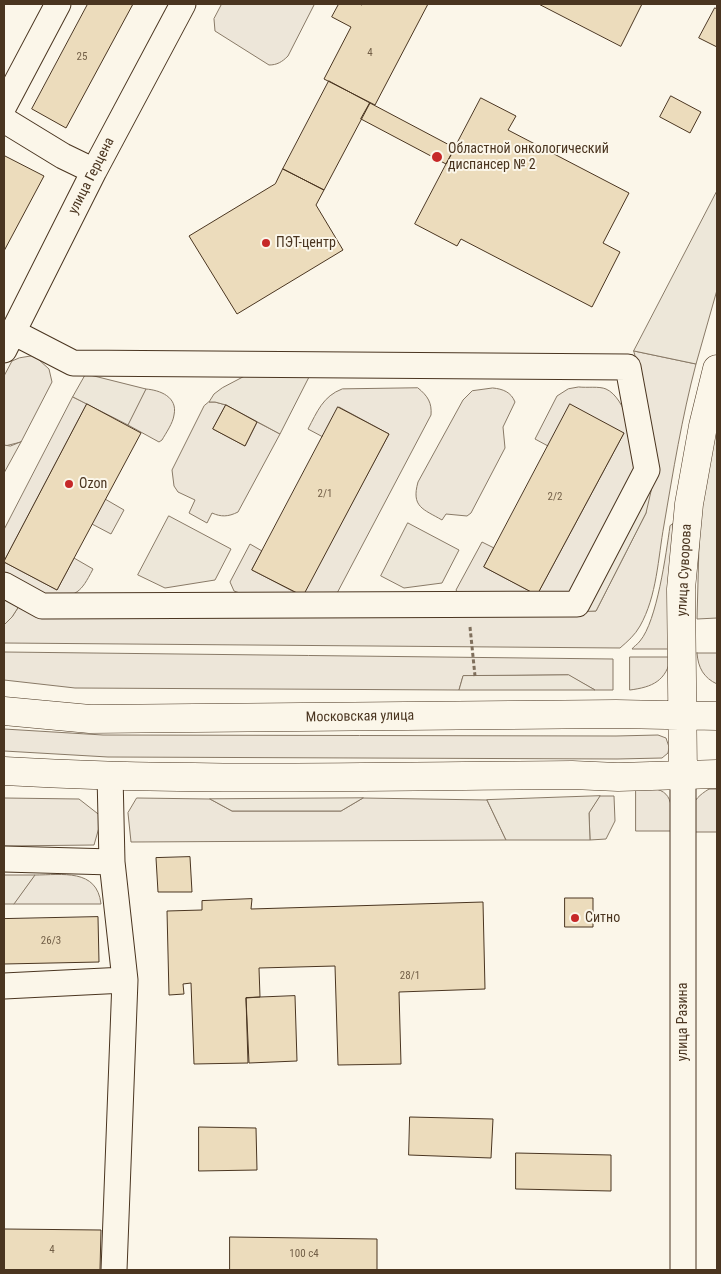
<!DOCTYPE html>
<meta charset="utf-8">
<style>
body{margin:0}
#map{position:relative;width:721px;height:1274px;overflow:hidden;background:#fbf6e9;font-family:"Roboto Condensed",sans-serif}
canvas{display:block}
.frame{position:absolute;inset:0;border:5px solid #4a3520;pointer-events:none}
</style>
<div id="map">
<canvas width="721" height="1274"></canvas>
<div class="frame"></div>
</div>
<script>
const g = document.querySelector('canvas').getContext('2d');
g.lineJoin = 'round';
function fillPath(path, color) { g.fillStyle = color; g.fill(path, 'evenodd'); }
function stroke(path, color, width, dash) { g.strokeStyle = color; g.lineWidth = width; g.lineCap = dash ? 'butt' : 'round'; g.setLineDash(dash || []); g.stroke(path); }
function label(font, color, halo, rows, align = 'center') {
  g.font = font + ' "Roboto Condensed",sans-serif'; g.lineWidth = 4; g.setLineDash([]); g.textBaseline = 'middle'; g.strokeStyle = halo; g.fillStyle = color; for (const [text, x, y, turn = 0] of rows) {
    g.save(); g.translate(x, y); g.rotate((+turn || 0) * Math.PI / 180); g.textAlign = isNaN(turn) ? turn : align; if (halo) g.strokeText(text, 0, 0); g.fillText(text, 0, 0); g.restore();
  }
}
const green = new Path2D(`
 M222 4H314V5L288 56C282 62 277 65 269 65L215 31 214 19Z
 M634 351 696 364C682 417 673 472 664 525 658 558 657 596 640 626 635 635 628 641 620 648L4 643V625L12 617 21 603 596 611 646 513 642 380Z
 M32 356 38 359 49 369 52 382 21 442 5 446 4 445V376L12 361 19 358Z
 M579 387C587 388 599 386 606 389 626 398 634 440 639 459L570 597 460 596 456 590 482 542 494 548 484 567 537 595 624 433 548 446 535 439 557 396 568 389Z
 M418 388C428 396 432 403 431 415L335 597H251L234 591 230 582 250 544 262 551 252 570 302 596 389 434 339 407 323 437 308 429C317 412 323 396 342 389Z
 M493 388C503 389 511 392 515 402L503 427 505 448 471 513 467 516 446 514 442 520C423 509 411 507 418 482L463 400 472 391Z
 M146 389C160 390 178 397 174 415 173 423 166 433 162 440L159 442 128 425Z
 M73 397 87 404 4 562 57 590 74 558 93 569C80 594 78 594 50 601L4 576V530Z
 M209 402H215L226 405 213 429 245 446 257 422 280 434 238 512C228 517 221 517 212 513L207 523 189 513 195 500 178 492 174 486 172 470 204 406Z
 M105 499 124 510 111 534 92 524Z
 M673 524 671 649H632C634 646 637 645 640 641 657 621 666 554 670 526Z
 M4 652 613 659V690H595L568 675 463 676 459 690 75 688 4 680Z
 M697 653H717V684C704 678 698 668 697 653Z
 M630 657H671C666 681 653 687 630 690Z
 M4 729 103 735 616 736 658 735 666 738 669 747 668 753 662 758 617 759 108 757 4 751Z
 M636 787C673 787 672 798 672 831H636Z
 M709 789H717V832H687C690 811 689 801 709 789Z
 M600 796H614L615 821 606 839 590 840 589 813Z
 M4 798 79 799 102 817 94 845 4 846Z
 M137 798 210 799 232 811H341L363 798 487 800 506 840 131 842 128 813Z
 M35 875C62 875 97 868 101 904H14Z`);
const parking = new Path2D(`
 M717 191V290L696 364 634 351Z
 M86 374 146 389 128 425 73 397Z
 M247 375 309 377 280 434 226 405 215 402H209L214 394 222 388Z
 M717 421V618L697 619 700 507Z
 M21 442 4 473V445L10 446Z
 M655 474 646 513 596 611 574 612Z
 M169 516 231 549 215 580 165 588 138 575Z
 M408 523 459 550 442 583 404 588 381 576Z
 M4 594 21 603 12 617 4 625Z
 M569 675 595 690H459L463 676Z
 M600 796 589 813 590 840H506L487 800Z
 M363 798 341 811H232L210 799Z
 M4 875H35L14 904H4Z`);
const building = new Path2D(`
 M88 4H133L66 128 32 109Z
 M339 4H359L362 5 363 4H428L375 105 324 79 351 27 332 17Z
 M539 4H642L621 46Z
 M715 8 717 9V47L699 38Z
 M329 81 370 103 324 190 283 169Z
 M671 96 701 112 690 133 660 117Z
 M481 98 516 116 508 130 629 193 603 243 620 252 592 307 461 239 457 246 415 224Z
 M370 103 455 148 446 164 361 119Z
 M5 156 44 176 4 251V159Z
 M283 169 324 190 316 205 343 250 237 314 189 236 275 184Z
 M87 404 141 433 57 590 4 562Z
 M570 404 624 433 537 595 484 567Z
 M226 405 257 422 245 446 213 429Z
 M338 407 389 434 303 596 252 570Z
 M190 857 192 892H158L156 858Z
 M565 898H593V927H565Z
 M252 899 251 909 483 902 485 989 399 992 401 1064 338 1065 335 966 259 968 260 997 246 998 248 1063 194 1064 191 983 183 984 184 994 169 995 167 911 202 910V901Z
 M98 917 99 962 4 964V919Z
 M295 996 297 1061 249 1063 246 998Z
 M410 1117 493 1119 491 1158 409 1155Z
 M199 1127 256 1128 257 1170 199 1171Z
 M516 1153 611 1155V1191L516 1189Z
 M4 1229 101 1230 100 1270H4Z
 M230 1237 377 1239V1270H230Z`);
const path = new Path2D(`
 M470 627 475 676`);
const minor = new Path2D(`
 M4 106 58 4
 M4 120 63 156 94 171
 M4 350 94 171 183 4
 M4 585 42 606 577 604 647 470 628 367 73 363 13 332
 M4 859 112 862 110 775
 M112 862 125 980 114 1270
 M4 986 125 980
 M683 1270V774`);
const major = new Path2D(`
 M4 711 90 719 616 714 717 716
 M4 771C193 782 383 776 572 775L618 777 717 774
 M683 774 681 589 689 504 703 426 717 369`);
const markers = [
 [437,157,6,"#c62828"],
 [266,243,5,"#c62828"],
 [69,484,5,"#c62828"],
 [575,918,5,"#c62828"]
];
const numberNames = [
 ["4",370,53],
 ["25",82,57],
 ["2/1",325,494],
 ["2/2",555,497],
 ["26/3",51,941],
 ["28/1",410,976],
 ["4",52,1250],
 ["100 с4",304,1254]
];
const poiNames = [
 ["Областной онкологический",448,149],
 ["диспансер № 2",448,165],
 ["ПЭТ-центр",276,243],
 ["Ozon",79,484],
 ["Ситно",585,918]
];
const streetNames = [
 ["улица Герцена",92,176,-63],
 ["улица Суворова",685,570,-87],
 ["Московская улица",360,717,-1],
 ["улица Разина",683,1022,-90]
];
fillPath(green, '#ede6d9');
stroke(green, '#887966', 1);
fillPath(parking, '#ede7d9');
stroke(parking, '#887966', 1);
fillPath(building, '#ecdcbc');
stroke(building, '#4a3520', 1);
stroke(minor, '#4a3520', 27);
stroke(major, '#4a3520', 29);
stroke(path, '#7f6f5c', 3, [4, 2.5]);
stroke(minor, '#fbf6e9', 25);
stroke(major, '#fbf6e9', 28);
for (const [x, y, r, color] of markers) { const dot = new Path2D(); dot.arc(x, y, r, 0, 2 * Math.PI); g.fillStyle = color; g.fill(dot); stroke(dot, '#fbf6e9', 2); }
label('11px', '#725f47', null, numberNames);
label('14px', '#4a3520', '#fbf6e9', poiNames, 'left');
label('14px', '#4a3520', '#fbf6e9', streetNames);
</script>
